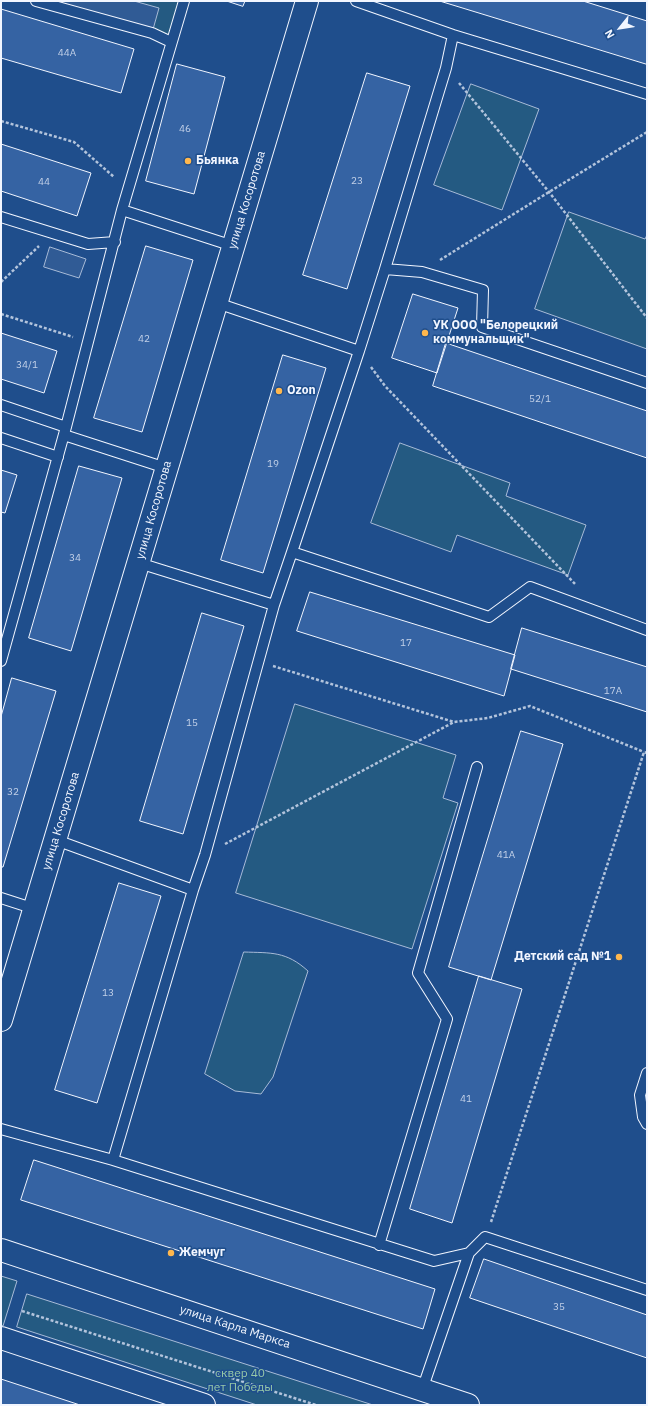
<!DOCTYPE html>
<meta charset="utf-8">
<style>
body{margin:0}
#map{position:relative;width:648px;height:1406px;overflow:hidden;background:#1f4e8c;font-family:"IBM Plex Sans",sans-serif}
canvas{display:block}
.frame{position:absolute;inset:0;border:2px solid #f2f6ff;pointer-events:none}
.north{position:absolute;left:600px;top:8px;width:40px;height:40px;-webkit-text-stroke:3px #1f4e8c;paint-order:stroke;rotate:240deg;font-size:11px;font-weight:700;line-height:16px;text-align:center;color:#f2f6ff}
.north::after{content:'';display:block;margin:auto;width:14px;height:18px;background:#f2f6ff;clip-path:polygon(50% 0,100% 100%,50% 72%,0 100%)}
</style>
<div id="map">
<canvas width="648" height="1406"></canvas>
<div class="frame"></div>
<div class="north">N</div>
</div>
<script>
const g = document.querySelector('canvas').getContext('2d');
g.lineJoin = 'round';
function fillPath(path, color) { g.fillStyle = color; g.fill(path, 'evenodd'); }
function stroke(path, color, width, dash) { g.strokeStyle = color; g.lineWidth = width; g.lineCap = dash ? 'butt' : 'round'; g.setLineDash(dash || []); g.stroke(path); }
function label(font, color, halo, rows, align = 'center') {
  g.font = font + ' "IBM Plex Sans",sans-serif'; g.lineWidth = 3; g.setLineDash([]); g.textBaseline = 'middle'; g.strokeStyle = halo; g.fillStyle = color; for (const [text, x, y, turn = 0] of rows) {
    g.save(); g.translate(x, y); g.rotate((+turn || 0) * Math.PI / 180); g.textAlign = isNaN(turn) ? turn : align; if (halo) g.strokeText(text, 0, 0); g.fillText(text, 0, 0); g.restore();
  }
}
const green = new Path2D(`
 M134 1H184L171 42 152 33Z
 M471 84 539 109 502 210 434 185Z
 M569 212 645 239 647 235V349L535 309Z
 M400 443 510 483 506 496 586 525 568 575 457 535 451 552 371 523Z
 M295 704 456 755 443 798 458 803 412 949 236 893Z
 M244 952C271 953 286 951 308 971L273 1077 261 1094 235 1091 205 1074Z
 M1 1276 17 1281 3 1326 1 1325Z
 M27 1294 373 1405H257L17 1327Z`);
const parking = new Path2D(`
 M36 1H134L159 8 152 33Z
 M50 247 86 259 79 278 44 267Z`);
const building = new Path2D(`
 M227 1H245L243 6Z
 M440 1H583L647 21V64Z
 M1 9 134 49 121 93 1 58Z
 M177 64 225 77 194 194 146 181Z
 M367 73 410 86 347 289 303 275Z
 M1 144 91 173 77 216 1 191Z
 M146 246 193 260 142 432 94 418Z
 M413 294 458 308 437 373 392 358Z
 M1 333 57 351 44 393 1 379Z
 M446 343 647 411V458L433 386Z
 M283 355 326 368 263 573 221 560Z
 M79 466 122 478 71 651 29 638Z
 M1 470 17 475 5 513 1 512Z
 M310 592 515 655 504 696 297 631Z
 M202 613 244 626 183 834 140 821Z
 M522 628 647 667V712L511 669Z
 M12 678 56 691 3 867H1V717Z
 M521 731 563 744 491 980 449 967Z
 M119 883 161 896 97 1103 55 1090Z
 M479 976 522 989 452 1223 410 1209Z
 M34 1160 435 1289 423 1329 21 1200Z
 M484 1259 647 1315V1358L470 1298Z
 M1 1379 80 1405H1Z`);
const path = new Path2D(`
 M459 83 549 192 647 318
 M1 121 74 142 114 177
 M440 260 549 192 647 132
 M1 282 39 246
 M1 314 73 337
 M371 367 385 386 576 585
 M273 666 454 722 488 718 530 706 644 752
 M225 844 454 722
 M491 1222 644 752 647 753
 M22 1311 316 1405`);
const lane = new Path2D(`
 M36 1 152 33 171 42
 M184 1 122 210 233 246
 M356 1 453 35 647 94
 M1 217 88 244 115 242
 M385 269 446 68 453 35
 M217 303 359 351 292 552
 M359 351 385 269 422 272 483 290 482 327 647 383
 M1 405 66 427
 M64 435 166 468
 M1 438 58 457
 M139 563 274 605 292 552 489 617 530 587 647 630
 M1 661 66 427 122 210
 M56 840 193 890
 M1 898 35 909
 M647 1073 640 1095 643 1117 647 1124
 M1 1129 113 1160 434 1261 469 1253 422 1390
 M113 1160 193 890 205 855 274 605
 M379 1245 447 1019 418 973 477 767
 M469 1253 485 1237 647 1290`);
const secondary = new Path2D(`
 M1 1020 307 1
 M1 1250 468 1405
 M1 1338 204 1405`);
const markers = [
 [188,161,4,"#ffb74d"],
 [425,333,4,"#ffb74d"],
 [279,391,4,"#ffb74d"],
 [619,957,4,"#ffb74d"],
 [171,1253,4,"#ffb74d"]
];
const numberNames = [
 ["44А",67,53],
 ["46",185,129],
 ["23",357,181],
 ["44",44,182],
 ["42",144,339],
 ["34/1",27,365],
 ["52/1",540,399],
 ["19",273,464],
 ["34",75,558],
 ["17",406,643],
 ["17А",613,691],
 ["15",192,723],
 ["32",13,792],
 ["41А",506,855],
 ["13",108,993],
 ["41",466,1099],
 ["35",559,1307]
];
const poiNames = [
 ["Бьянка",196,161],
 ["УК ООО \"Белорецкий",433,326],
 ["коммунальщик\"",433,340],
 ["Ozon",287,391],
 ["Детский сад №1",611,957,"right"],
 ["Жемчуг",179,1253]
];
const streetNames = [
 ["улица Косоротова",247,200,-73],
 ["улица Косоротова",154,510,-74],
 ["улица Косоротова",61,821,-73],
 ["улица Карла Маркса",235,1327,18]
];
const parkNames = [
 ["сквер 40",240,1374],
 ["лет Победы",240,1388]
];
fillPath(green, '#245a82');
stroke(green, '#a8bbd7', 1);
fillPath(parking, '#305b95');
stroke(parking, '#a8bbd7', 1);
fillPath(building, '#3563a3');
stroke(building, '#f2f6ff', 1);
stroke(lane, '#f2f6ff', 12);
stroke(secondary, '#f2f6ff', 24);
stroke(path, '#b3c4dc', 2.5, [3, 2]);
stroke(lane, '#1f4e8c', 10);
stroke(secondary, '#1f4e8c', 22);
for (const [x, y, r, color] of markers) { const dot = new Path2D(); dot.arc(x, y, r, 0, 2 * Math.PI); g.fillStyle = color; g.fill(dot); stroke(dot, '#1f4e8c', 1.5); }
label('10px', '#c3d1e8', null, numberNames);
label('bold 12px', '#f2f6ff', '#1f4e8c', poiNames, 'left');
label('12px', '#f2f6ff', '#1f4e8c', streetNames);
label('12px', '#97c8a6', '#1f4e8c', parkNames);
</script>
